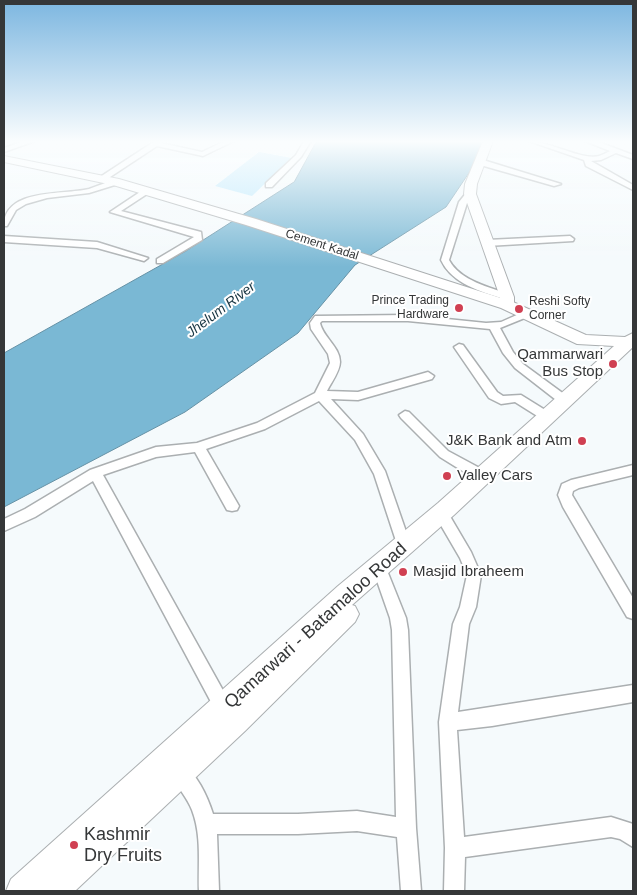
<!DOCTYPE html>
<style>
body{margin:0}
#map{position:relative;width:637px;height:895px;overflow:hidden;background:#f5fafc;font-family:Helvetica,sans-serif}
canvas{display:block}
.frame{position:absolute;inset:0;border:5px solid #353738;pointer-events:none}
</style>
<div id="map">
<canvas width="637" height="895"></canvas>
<div class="frame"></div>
</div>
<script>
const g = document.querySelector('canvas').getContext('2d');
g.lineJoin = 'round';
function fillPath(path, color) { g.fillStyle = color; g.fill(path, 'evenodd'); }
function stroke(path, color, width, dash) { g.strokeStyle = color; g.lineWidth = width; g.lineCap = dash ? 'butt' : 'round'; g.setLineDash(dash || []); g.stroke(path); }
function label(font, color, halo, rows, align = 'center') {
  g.font = font + ' Helvetica,sans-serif'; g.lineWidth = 4; g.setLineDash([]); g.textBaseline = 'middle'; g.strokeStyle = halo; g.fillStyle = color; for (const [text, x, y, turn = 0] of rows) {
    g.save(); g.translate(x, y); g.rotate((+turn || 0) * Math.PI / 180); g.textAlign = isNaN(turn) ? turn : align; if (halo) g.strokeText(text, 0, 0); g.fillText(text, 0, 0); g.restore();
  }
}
const green = new Path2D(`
 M259 152 292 158 252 196 215 186Z`);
const water = new Path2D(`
 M317 141H482L483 152 446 207 355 265 298 333 185 412 4 507V353L186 251 294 182Z`);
const street = new Path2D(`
 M24 141H35L4 152V148Z
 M155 141H163L161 143 202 152 225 141H234L203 156 157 146 104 181 97 179Z
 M304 141H311L301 157 272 187H266V183L296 155Z
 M529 141C549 141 583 161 599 156 602 155 606 153 610 151L585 141H596L633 155V159L616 153 601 160 591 161 633 185V190L586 166 584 160Z
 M477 160H483L561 184 554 186 477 164Z
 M115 180 119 182 118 184 89 193 47 198 26 204 16 210 7 226H4C4 188 63 195 89 189 98 186 106 182 115 180Z
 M143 190 150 192 121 211 201 232 202 240 163 263H157V259L194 237 110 212Z
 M467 192 474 194 467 203 449 260C460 281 490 287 510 295V299H504C480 291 452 284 441 260L459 202Z
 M4 236 97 242 148 258 144 261 97 248 4 242Z
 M570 236 574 239 573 241 487 246 483 243 487 240Z
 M528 310 533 313 532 315 500 328 513 352 523 364 568 397 570 400 568 403H560L515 368 503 353 490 329 408 321H322L320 323C323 337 340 347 340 362 340 371 331 383 327 391L358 392 428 372 434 376 432 379 358 400 331 399 363 434 385 471 411 546 409 550 404 552 399 550 374 474 355 440 319 401 265 429 206 449 239 506 237 510 232 511 227 510 195 452 156 457 103 475 230 703 233 709 230 715 224 718 218 715 93 481 35 517 4 531V519L25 509 90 470 156 447 197 443 257 423 315 393 330 363 328 354 311 329 310 323 315 316 408 315 486 323 501 322Z
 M459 344 463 345 497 392 503 396 521 395 550 413 552 416 550 419H542L515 402 501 404 489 398 454 347Z
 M405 411 409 412 448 451 487 472 489 476 487 480H477L440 457 401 418 399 415Z
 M633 465V475L579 488 573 491 572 495 633 598V619L627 617 563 507 558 495 562 484 571 480Z
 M446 516 451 518 471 552 481 575 476 607 469 624 458 712 633 685V702L492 726 457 730 464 837 611 817 633 824V847L620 839 611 837 465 857 464 891H444L445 848 439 722 453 624 460 607 467 575 460 558 439 522 441 518Z
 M383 571 388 573 406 618 408 630 416 828 421 891H401L397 837 357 831 298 834H217L219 891H199C198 864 202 836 192 810 187 797 176 786 171 773L173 766 180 764C196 770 208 798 213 814H298L357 811 396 817 392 630 390 618 376 578 378 573Z`);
const secondary = new Path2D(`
 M483 141H493L477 184 476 194 514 297V305L512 308H502L500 305V297L464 194 465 184Z`);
const primary = new Path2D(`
 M4 156 119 179 256 219 513 302 586 335 625 337 633 333V347L454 515 352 605 355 606 359 614 355 622 245 731 75 891H6L11 879 338 586 438 503 614 346 577 344 501 308 246 225 113 185 4 162Z`);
const markers = [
 [459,308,5,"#d04052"],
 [519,309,5,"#d04052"],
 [613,364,5,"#d04052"],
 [582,441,5,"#d04052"],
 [447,476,5,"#d04052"],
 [403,572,5,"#d04052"],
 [74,845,5,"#d04052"]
];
const farStreetnames = [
 ["Cement Kadal",322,245,18]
];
const farPoinames = [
 ["Prince Trading",449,301],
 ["Hardware",449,315],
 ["Reshi Softy",529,302,"left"],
 ["Corner",529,316,"left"]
];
const farWaternames = [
 ["Jhelum River",221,310,-37]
];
const poiNames = [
 ["Qammarwari",603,355],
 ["Bus Stop",603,372],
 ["J&K Bank and Atm",572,441],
 ["Valley Cars",457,476,"left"],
 ["Masjid Ibraheem",413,572,"left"]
];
const nearStreetnames = [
 ["Qamarwari - Batamaloo Road",316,626,-42]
];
const nearPoinames = [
 ["Kashmir",84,835],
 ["Dry Fruits",84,856]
];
fillPath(green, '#b9e7fc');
fillPath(water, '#7ab8d4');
stroke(water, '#6591a5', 1);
stroke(street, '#abafb1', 3);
stroke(secondary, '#abafb1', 2);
stroke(primary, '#abafb1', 2);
fillPath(street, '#fff');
fillPath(secondary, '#fff');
fillPath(primary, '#fff');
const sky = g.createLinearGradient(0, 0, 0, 267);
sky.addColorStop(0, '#7cb6e0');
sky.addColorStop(0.53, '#fafdfe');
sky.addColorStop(1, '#fafdfe00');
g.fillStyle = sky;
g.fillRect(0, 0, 637, 267);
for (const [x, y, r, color] of markers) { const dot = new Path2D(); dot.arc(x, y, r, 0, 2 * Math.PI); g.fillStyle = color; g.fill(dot); stroke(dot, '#fff', 2); }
label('12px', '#353738', '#fff', farStreetnames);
label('12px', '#353738', '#fff', farPoinames, 'right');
label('italic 14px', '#173542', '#fff', farWaternames);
label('15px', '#353738', '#fff', poiNames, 'right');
label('18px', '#353738', '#fff', nearStreetnames);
label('18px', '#353738', '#fff', nearPoinames, 'left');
</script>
